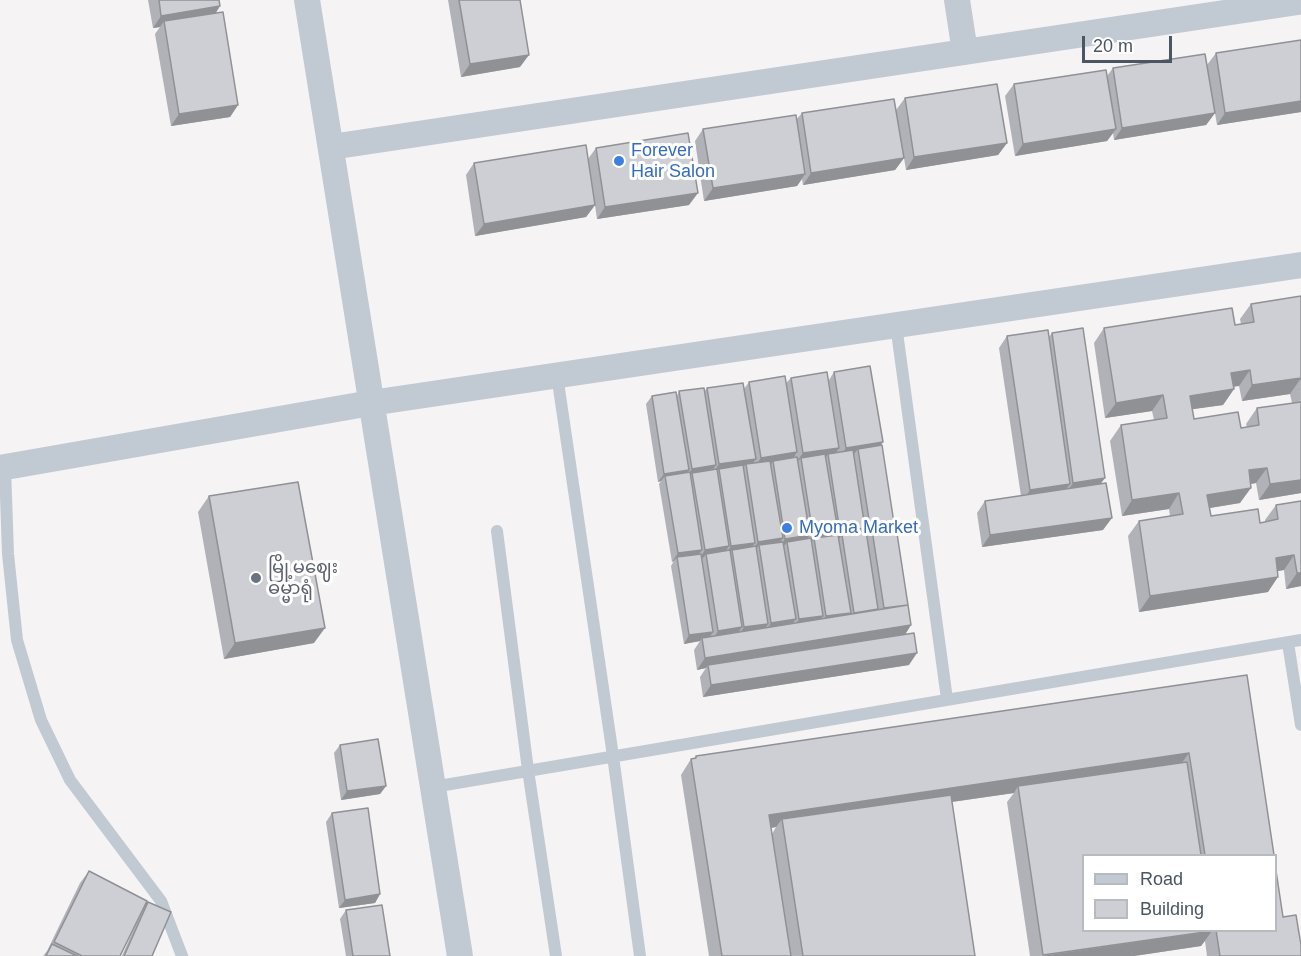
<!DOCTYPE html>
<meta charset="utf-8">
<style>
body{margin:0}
#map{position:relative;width:1301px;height:956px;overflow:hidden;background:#f5f3f3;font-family:Helvetica,sans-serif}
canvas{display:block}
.legend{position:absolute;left:1082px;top:854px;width:195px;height:78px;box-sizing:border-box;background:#fff;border:2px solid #b7bbc0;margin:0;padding:8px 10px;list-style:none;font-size:18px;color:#4a5661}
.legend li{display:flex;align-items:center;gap:12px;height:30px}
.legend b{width:30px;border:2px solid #b7bbc0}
.scale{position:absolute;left:1082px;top:36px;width:90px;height:27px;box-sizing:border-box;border:3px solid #4a5661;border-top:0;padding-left:8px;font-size:18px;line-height:21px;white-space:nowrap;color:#4a5661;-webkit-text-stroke:4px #fff;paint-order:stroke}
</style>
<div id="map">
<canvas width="1301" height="956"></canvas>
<ul class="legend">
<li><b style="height:8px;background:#c1cad2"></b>Road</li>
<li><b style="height:16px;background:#cdcfd5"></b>Building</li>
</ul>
<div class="scale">20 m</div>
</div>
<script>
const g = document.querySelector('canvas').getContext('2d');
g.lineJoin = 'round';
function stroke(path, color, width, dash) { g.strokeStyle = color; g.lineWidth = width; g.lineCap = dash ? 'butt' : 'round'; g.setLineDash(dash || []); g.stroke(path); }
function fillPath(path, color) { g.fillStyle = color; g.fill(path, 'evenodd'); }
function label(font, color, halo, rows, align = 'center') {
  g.font = font + ' Helvetica,"Noto Sans Myanmar",sans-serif'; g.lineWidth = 6; g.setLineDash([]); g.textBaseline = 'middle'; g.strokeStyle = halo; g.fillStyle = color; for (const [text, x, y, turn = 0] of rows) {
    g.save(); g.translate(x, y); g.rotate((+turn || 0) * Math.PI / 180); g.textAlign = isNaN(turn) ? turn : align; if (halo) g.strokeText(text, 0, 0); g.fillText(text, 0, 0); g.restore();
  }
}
const service = new Path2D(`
 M896 325 947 699
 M557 375 613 756 640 956
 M5 467 8 554 17 640 41 720 70 780 161 901 182 956
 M497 531 528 770 556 956
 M1288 643 1301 725
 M433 787 1301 640`);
const minor = new Path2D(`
 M307 0 460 956
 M957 0 965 52
 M331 147 1298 2
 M0 468 371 403 1301 265`);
const wall = new Path2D(`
 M148 0H219L220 6 216 13 238 105 230 117 171 126 155 34 160 27 153 28Z
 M448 0H520V67L461 77Z
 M1301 40V112L1217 125 1207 65 1216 53Z
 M1113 68 1215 113 1206 125 1114 140 1113 133 1107 141 1015 156 1005 96 1014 84 1107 76Z
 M905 98 1007 143 998 155 906 170 896 110Z
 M802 113 904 158 895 170 803 185 802 179 797 186 704 201 695 141 703 129 796 120Z
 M596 148 689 205 597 219 595 205 586 217 475 236 466 175 474 163 588 159Z
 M1301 296V493L1259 500 1256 483 1251 484 1240 503 1210 508 1211 516 1260 523 1265 522V520L1276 505 1301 501V586L1286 589 1284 570 1278 571 1268 592 1139 612 1128 536 1139 521 1170 516 1169 509 1122 516 1110 441 1121 425 1154 420 1152 411 1105 418 1094 343 1104 328 1235 325 1241 324 1240 319 1251 304ZM1233 386H1239L1242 401 1290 394 1292 403 1257 408 1246 424 1247 427 1241 428 1194 419 1192 409 1223 405 1234 389Z
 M1052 333 1100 484 1103 530 982 547 977 513 985 501 1021 496 999 348 1007 336 1049 337Z
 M834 372 881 445 894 523 891 527 911 625 905 634 909 665 703 697 700 677 706 668 697 670 694 650 700 641 684 644 671 566 674 561 672 562 659 484 661 481 658 482 646 404 652 396H677L679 391 704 392 707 388 744 389 749 382 786 383 791 378 829 380Z
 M209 496 314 643 224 659 198 512Z
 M1247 675 1274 855H1083V930H1275L1283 917 1301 956H1207L1205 941 1201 946 1134 956H1030L1007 802 1014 793 952 802 975 956H709L681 775 691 759H694L696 756ZM776 827 772 834 771 828Z
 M340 745 386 786 380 794 341 800 334 753Z
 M332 813 380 894 375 903 339 908 326 822Z
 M89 871 143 909 148 902 152 956H122L139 917 120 956H43L47 951 80 883Z
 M346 910 390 956H346L340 919Z`);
const shadedWall = new Path2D(`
 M220 6 212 18 164 21 160 27 153 28 161 16Z
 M529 55 520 67 461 77 470 64Z
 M1301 101V112L1217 125 1225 113Z
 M238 105 230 117 171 126 179 114Z
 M1215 113 1206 125 1114 140 1122 128Z
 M1116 129 1107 141 1015 156 1023 144Z
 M1007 143 998 155 906 170 914 157Z
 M904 158 895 170 803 185 811 173Z
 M805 174 797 186 704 201 713 188Z
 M698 193 689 205 597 219 605 207Z
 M595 205 586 217 475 236 484 224Z
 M1250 370 1239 386 1220 389 1231 373Z
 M1301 378 1290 394 1242 401 1252 385Z
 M1234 389 1223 405 1180 411 1190 396Z
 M1163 395 1152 411 1105 418 1116 403Z
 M883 442 877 450 858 449 854 454 841 456 846 448Z
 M839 448 834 456 828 454 826 457 801 461V458L798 461H797L803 453Z
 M797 452 792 460 773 461 771 464 755 466 761 458Z
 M756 459 750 467 746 464 743 468 719 469 716 472 713 473 719 464Z
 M716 465 710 474 692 473 689 477 686 478 692 469Z
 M1267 468 1256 483 1238 486 1249 470Z
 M689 470 683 478 665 476 661 481 658 482 664 474Z
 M1105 478 1096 490 1065 495 1073 483Z
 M1301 480V493L1259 500 1270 484Z
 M1070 484 1061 496 1022 502 1030 490Z
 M1251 488 1240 503 1197 510 1207 495Z
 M1179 493 1169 509 1122 516 1132 500Z
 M1112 518 1103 530 982 547 990 535Z
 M894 523 888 531 872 530 869 534 864 535 870 526Z
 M865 528 859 536 842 535 838 540H834L840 532Z
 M838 531 832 540 814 538 811 543 807 544 813 535Z
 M810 535 804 543 787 542 783 547H780L785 539Z
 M783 538 777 547 759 545 756 550 752 551 758 542Z
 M755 543 749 551 732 550 729 554 725 555 731 546Z
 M729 546 723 555 706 554 703 558 699 559 705 550Z
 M702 550 696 558 677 557 674 561 672 562 678 553Z
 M1294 555 1284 570 1265 573 1276 558Z
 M1297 573H1301V586L1286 589Z
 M1278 577 1268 592 1139 612 1150 596Z
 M851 613 845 621 821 625 826 616Z
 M823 616 817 624 793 628 799 619Z
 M796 619 790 627 766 631 771 623Z
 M768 624 763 632 738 636 744 627Z
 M911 625 903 638 708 665 706 668 697 670 705 658Z
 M742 627 736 636 712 640 718 631Z
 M325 628 314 643 224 659 235 643Z
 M713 632 708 640 702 638 700 641 684 644 689 635Z
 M917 653 909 665 703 697 711 685Z
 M1189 753 1178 768 1018 786 1014 793 783 826 782 819 776 827 758 830 769 815Z
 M386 786 380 794 341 800 347 791Z
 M380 894 375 903 339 908 345 900Z
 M1212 931 1201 946 1134 956H1042Z`);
const building = new Path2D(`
 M159 0H219L220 6 161 16Z
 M459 0H520L529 55 470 64Z
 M223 12 238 105 179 114 164 21Z
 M1301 40V101L1225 113 1216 53Z
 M1205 54 1215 113 1122 128 1113 68Z
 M1106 70 1116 129 1023 144 1014 84Z
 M997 84 1007 143 914 157 905 98Z
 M894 99 904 158 811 173 802 113Z
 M796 115 805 174 713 188 703 129Z
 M688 133 698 193 605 207 596 148Z
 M586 145 595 205 484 224 474 163Z
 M1301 296V380V378L1252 385 1250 370 1231 373 1234 389 1190 396 1194 419 1238 412 1241 428 1259 425 1257 408 1301 402V480L1270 484 1267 468 1249 470 1251 488 1207 495 1211 516 1258 509 1260 523 1278 519 1276 505 1301 501V573H1297L1294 555 1276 558 1278 577 1150 596 1139 521 1183 514 1179 493 1132 500 1121 425 1167 418 1163 395 1116 403 1104 328 1232 308 1235 325 1254 322 1251 304Z
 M1083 328 1105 478 1073 483 1052 333Z
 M1048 330 1070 484 1030 490 1007 336Z
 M870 366 883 442 846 448 834 372Z
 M827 372 839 448 803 453 791 378Z
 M785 376 797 452 761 458 749 382Z
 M743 383 756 459 719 464 707 388Z
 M704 388 716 465 692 469 679 391Z
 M676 392 689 470 664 474 652 396Z
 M882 445 894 523 870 526 858 449Z
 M853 450 865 528 840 532 828 454Z
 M825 454 838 531 813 535 801 458Z
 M797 457 810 535 785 539 773 461Z
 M770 461 783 538 758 542 746 464Z
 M743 465 755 543 731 546 719 469Z
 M717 469 729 546 705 550 692 473Z
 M690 472 702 550 678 553 665 476Z
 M298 482 325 628 235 643 209 496Z
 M1106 483 1112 518 990 535 985 501Z
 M896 527 908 605 884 608 872 530Z
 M866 531 878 609 854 613 842 535Z
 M838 535 851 613 826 616 814 538Z
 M811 538 823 616 799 619 787 542Z
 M783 542 796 619 771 623 759 545Z
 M756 546 768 624 744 627 732 550Z
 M730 550 742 627 718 631 706 554Z
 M701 554 713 632 689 635 677 557Z
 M908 605 911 625 705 658 702 638Z
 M914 633 917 653 711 685 708 665Z
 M1247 675 1274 855H1205L1189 753 769 815 791 956H722L691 759 696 758V756Z
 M378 739 386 786 347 791 340 745Z
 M1187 762 1201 855H1083V930L1212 931 1043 955 1018 786Z
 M951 795 975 956H803L782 819Z
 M368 808 380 894 345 900 332 813Z
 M1275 864 1283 917 1296 915 1301 945V956H1220L1216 930H1275Z
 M89 871 147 901 120 956H82L54 942Z
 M148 902 171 912 152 956H124Z
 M382 905 390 956H353L346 910Z
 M52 944 77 956H46Z`);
const markers = [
 [619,161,6,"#3f7fe0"],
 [787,528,6,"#3f7fe0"],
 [256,578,6,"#6b7280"]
];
const shopNames = [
 ["Forever",631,151],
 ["Hair Salon",631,172],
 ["Myoma Market",799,528]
];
const worshipNames = [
 ["မြို့မဈေး",268,568],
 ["ဓမ္မာရုံ",268,589]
];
stroke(service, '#c1cad2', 12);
stroke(minor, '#c1cad2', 26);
fillPath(wall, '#b0b2b7');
fillPath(shadedWall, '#909195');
fillPath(building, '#cdcfd5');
stroke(building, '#909195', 1.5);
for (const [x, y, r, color] of markers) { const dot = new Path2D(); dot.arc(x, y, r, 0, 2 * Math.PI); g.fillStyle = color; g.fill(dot); stroke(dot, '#fff', 2); }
label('18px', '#366cbe', '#fff', shopNames, 'left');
label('18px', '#5b616d', '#fff', worshipNames, 'left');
</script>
